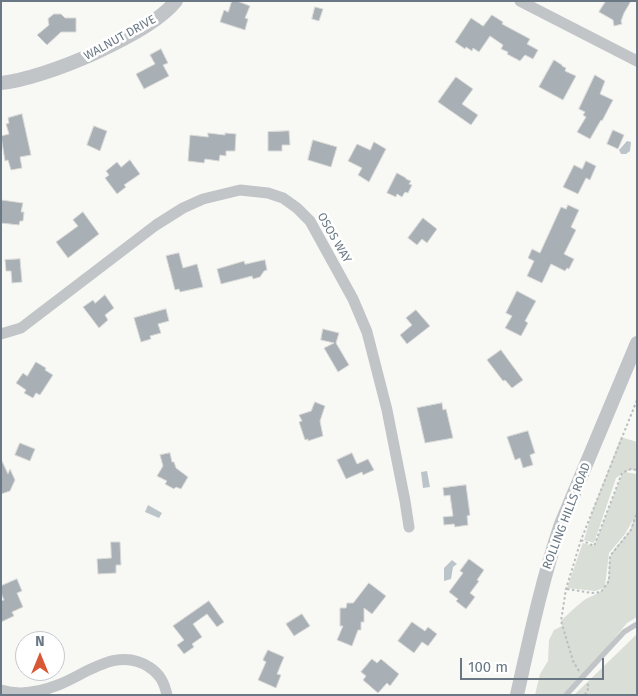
<!DOCTYPE html>
<style>
body{margin:0}
#map{position:relative;width:638px;height:696px;overflow:hidden;background:#f8f8f5;font-family:"Fira Sans",sans-serif}
canvas{display:block}
.frame{position:absolute;inset:0;border:2px solid #697884;pointer-events:none}
.north{position:absolute;left:15px;top:631px;width:50px;height:50px;box-sizing:border-box;background:#fff;border:1px solid #c3c9ce;border-radius:50%;rotate:0deg;font-size:14px;font-weight:700;line-height:20px;text-align:center;color:#697884}
.north::after{content:'';display:block;margin:auto;width:18px;height:22px;background:#d85735;clip-path:polygon(50% 0,100% 100%,50% 72%,0 100%)}
.scale{position:absolute;left:460px;top:658px;width:144px;height:22px;box-sizing:border-box;border:2px solid #697884;border-top:0;padding-left:6px;font-size:15px;line-height:18px;white-space:nowrap;color:#697884;-webkit-text-stroke:4px #fff;paint-order:stroke}
</style>
<div id="map">
<canvas width="638" height="696"></canvas>
<div class="frame"></div>
<div class="north">N</div>
<div class="scale">100 m</div>
</div>
<script>
const g = document.querySelector('canvas').getContext('2d');
g.lineJoin = 'round';
function fillPath(path, color) { g.fillStyle = color; g.fill(path, 'evenodd'); }
function stroke(path, color, width, dash) { g.strokeStyle = color; g.lineWidth = width; g.lineCap = dash ? 'butt' : 'round'; g.setLineDash(dash || []); g.stroke(path); }
function label(font, color, halo, rows, align = 'center') {
  g.font = font + ' "Fira Sans",sans-serif'; g.lineWidth = 5; g.setLineDash([]); g.textBaseline = 'middle'; g.strokeStyle = halo; g.fillStyle = color; for (const [text, x, y, turn = 0] of rows) {
    g.save(); g.translate(x, y); g.rotate((+turn || 0) * Math.PI / 180); g.textAlign = isNaN(turn) ? turn : align; if (halo) g.strokeText(text, 0, 0); g.fillText(text, 0, 0); g.restore();
  }
}
const green = new Path2D(`
 M621 437 637 442V470H631L624 472 637 474V617L627 623 583 676 564 695H535L540 674 548 661 549 640 554 630 562 626 561 621C568 614 575 607 583 601 589 596 599 595 604 588L595 591 567 588 582 545 583 543 594 546 622 474 616 478 594 543 584 540 593 509ZM633 520C632 534 617 542 611 555 606 565 612 577 605 586L609 553 625 534Z
 M637 634V695H574Z`);
const water = new Path2D(`
 M627 141 631 142 630 151 626 154H621L619 150Z
 M427 471 430 487 423 488 421 472Z
 M148 505 162 513 159 518 145 512Z
 M452 560 457 564 453 567 451 579 444 581V568Z`);
const building = new Path2D(`
 M232 1H237L250 6 245 18 248 19 245 30 220 22 224 10 228 12Z
 M606 1H631L624 13 621 21 622 24 614 26 613 20 599 12Z
 M315 7 323 9 319 21 312 19Z
 M54 14H61L65 18H76V32H61L47 45 37 35 49 25 48 19Z
 M492 15 503 22 502 24 530 39 527 44 538 50 533 59 525 55 520 61 507 54 508 52 501 49 503 45 490 36 479 52 473 48 472 51 466 47 465 49 455 42 471 18 483 26Z
 M161 49 168 63 163 65 169 76 144 89 136 74 155 64 150 55Z
 M554 60 562 65V66L566 68 565 71 576 76 563 100 539 87Z
 M595 75 605 81 600 94 613 100 602 121 601 120 590 139 577 132 586 117 583 115 585 112 579 109Z
 M456 77 473 89 462 104 478 115 471 125 438 102Z
 M22 114 31 155 20 157 22 168 11 170 8 160 5 161 1 136 9 134 6 124 9 123 8 118Z
 M94 126 107 131 100 151 87 145Z
 M613 130 624 135 618 149 607 144Z
 M289 131 290 145H282V151H268V132Z
 M208 133 225 135V133L236 134 235 151H226V156L220 155 219 161 205 159 204 163 188 161 190 135 208 137Z
 M313 140 337 147 331 167 308 160Z
 M374 142 386 149 369 182 358 175 362 168 348 161 357 144 370 150Z
 M130 160 140 174 124 185 126 187 117 194 105 178 109 175 106 171 117 162 121 167Z
 M586 161 596 166 590 180 586 178 578 194 563 187 574 165 582 169Z
 M397 173 406 178V179L411 181 409 184 412 185 408 193 405 192 402 197 397 194 396 197 387 193Z
 M1 200 23 203 21 212H24L23 221H20L19 225 1 223Z
 M568 205 579 210 571 227 576 230 564 254 574 259 569 269 567 268 565 271 551 264 542 283 527 276 534 261 528 258 532 249 540 253 561 207 566 209Z
 M83 212 99 234 68 258 56 242 78 226 73 220Z
 M423 218 437 229 427 243 422 239 417 245 408 238Z
 M179 253 183 268 197 264 203 287 180 292 179 289 175 290 166 256Z
 M20 259 22 282 12 283 11 271H6L5 260Z
 M265 260 267 270 264 271 260 277 253 279 252 276 221 284 217 269 244 261 245 264Z
 M517 291 536 301 525 321 528 323 521 336 505 328 512 316 506 313Z
 M105 295 114 308 105 315 108 320 99 328 83 307 93 300 95 303Z
 M166 309 169 321 158 324 161 333 150 336 151 339 141 342 134 318Z
 M416 310 430 326 407 344 400 335 412 325 406 318Z
 M323 329 339 333 336 343 349 365 338 372 324 348 334 343 321 340Z
 M501 350 523 380 512 388 505 380 503 381 487 360Z
 M36 362 46 368 45 370 53 375 40 395 36 393 33 398 24 393 26 390 16 383 23 373 27 376Z
 M315 402 325 406 320 421 323 436 308 441V439L305 440 299 422 302 421 299 415 311 411Z
 M442 403 443 410 446 409 453 438 425 443 417 408Z
 M528 431 535 453 530 455 533 465 523 468 520 458 515 460 507 437Z
 M20 443 35 449 30 461 15 455Z
 M170 453 172 462H174L176 468 188 477 181 489 176 487 174 489 165 484 167 481 157 476 163 466 160 455Z
 M352 453 357 464 368 459 374 470 363 475 362 472 346 479 337 460Z
 M1 459 8 474 10 469 15 480 10 491 1 494Z
 M466 485 470 515 467 516 468 525 455 527 454 524 444 525 443 517 453 516 450 495 444 496 443 488Z
 M111 542H120L121 565H116V573L98 574 97 559 111 558Z
 M469 559 484 570 477 580 479 581 470 593 475 597 466 609 456 601 458 599 449 592 463 573 460 571Z
 M17 579 22 591 17 593 23 607 12 612 14 616 1 622V601L4 600 1 593V586Z
 M369 583 386 596 372 614 364 608V622H361V630H358L352 646 337 640 343 626H340V608H346L347 603H353Z
 M209 601 224 622 217 627 207 614 193 624 202 637 192 644 194 647 184 654 177 645 184 640 173 626Z
 M302 614 310 626 294 636 286 624Z
 M412 622 425 631 428 627 437 634 428 646 422 642 414 653 398 641Z
 M268 650 284 657 277 674 281 675 276 688 258 680 266 662 263 660Z
 M372 659 377 663 381 659 399 674 390 686 387 683 378 693 363 680 366 676 361 672Z`);
const path = new Path2D(`
 M581 540 594 546 622 473 631 469 637 470
 M567 589 592 593 601 592 609 581 610 556 631 530 637 512
 M579 671 573 661 561 621 566 589 581 540 637 400
 M585 695 589 687 587 683`);
const service = new Path2D(`
 M566 695 624 632 637 624`);
const minor = new Path2D(`
 M520 1 637 61
 M1 334 21 328 156 225 183 208 203 199 240 190 268 193 283 198 297 208 310 221 353 299 367 332 387 410 405 501 409 527
 M1 690C20 696 40 692 58 685 86 674 118 646 149 667 160 674 164 682 167 695`);
const tertiary = new Path2D(`
 M1 83C44 79 149 35 176 1
 M517 695C530 637 542 580 561 524L637 343`);
const streetNames = [
 ["WALNUT DRIVE",120,38,-29],
 ["OSOS WAY",334,238,60],
 ["ROLLING HILLS ROAD",567,516,-69]
];
fillPath(green, '#d9ded6');
fillPath(water, '#bbc5c9');
fillPath(building, '#a9b0b5');
stroke(building, '#d9d9d7', 1);
stroke(path, '#bbbec0', 2, [2.5, 2.5]);
stroke(service, '#c1c5c8', 5.5);
stroke(minor, '#c1c5c8', 11);
stroke(tertiary, '#c1c5c8', 14);
label('12px', '#697884', '#fff', streetNames);
</script>
